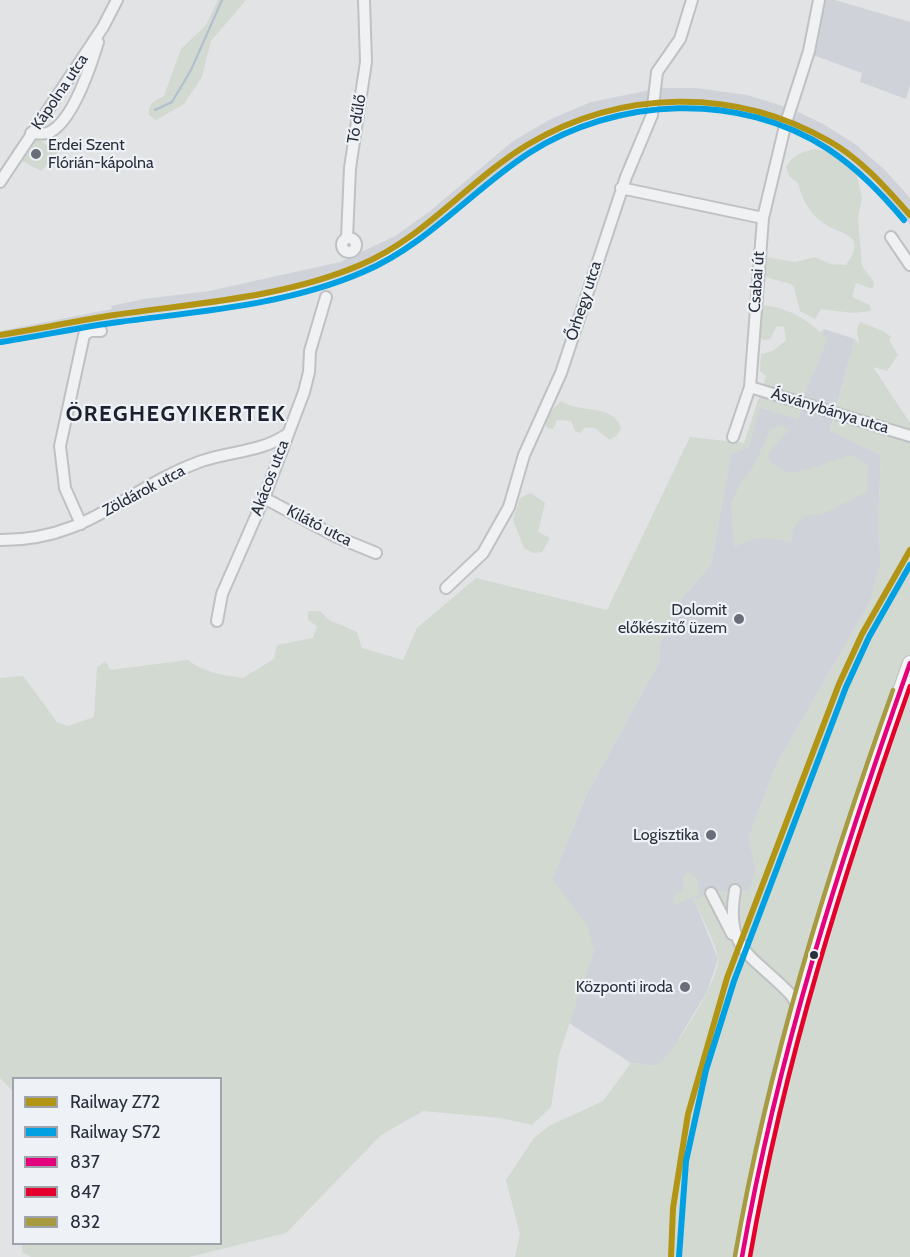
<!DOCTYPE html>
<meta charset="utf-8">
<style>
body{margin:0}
#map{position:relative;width:910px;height:1257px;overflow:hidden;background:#e1e3e5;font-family:Cabin,sans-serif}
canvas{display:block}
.legend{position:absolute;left:12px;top:1077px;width:210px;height:168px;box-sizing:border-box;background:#eef1f5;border:2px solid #9fa3ab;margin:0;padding:8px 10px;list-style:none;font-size:18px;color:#292f3d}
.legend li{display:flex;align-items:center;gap:12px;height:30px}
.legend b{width:30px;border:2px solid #9fa3ab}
</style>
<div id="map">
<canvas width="910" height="1257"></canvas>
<ul class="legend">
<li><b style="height:8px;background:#b39515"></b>Railway Z72</li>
<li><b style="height:8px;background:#00a0e3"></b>Railway S72</li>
<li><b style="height:8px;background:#e5007d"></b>837</li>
<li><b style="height:8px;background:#e4002b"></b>847</li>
<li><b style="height:8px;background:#a79a41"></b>832</li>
</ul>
</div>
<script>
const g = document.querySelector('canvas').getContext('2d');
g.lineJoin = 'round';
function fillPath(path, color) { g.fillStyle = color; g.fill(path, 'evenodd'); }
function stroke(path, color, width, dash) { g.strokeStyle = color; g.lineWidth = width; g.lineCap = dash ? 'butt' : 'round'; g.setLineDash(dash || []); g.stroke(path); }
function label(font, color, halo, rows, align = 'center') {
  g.font = font + ' Cabin,sans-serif'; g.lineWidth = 4.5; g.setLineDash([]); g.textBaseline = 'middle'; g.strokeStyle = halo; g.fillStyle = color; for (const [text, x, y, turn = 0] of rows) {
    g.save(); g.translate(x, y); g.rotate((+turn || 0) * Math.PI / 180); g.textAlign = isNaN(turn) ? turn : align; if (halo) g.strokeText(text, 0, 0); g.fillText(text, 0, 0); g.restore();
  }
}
const built = new Path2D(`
 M823 0H835L910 22V85L906 99 860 82 862 73 813 55Z
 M660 88H696L747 95 786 107 781 121 745 110 695 104 645 105 596 117 559 131 526 151 439 222 364 269 316 285 249 300 89 323 0 340V331L112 309 111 306 144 299 209 291 340 262 395 236 429 212 513 141 551 119 591 102Z
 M798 112 823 124 855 144 885 170 910 198V224L876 183 847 158 792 125Z
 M824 329 855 339 830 430 881 455 878 528 881 562 870 602 776 765 749 837 756 871 749 892 735 890 694 899 718 959 707 992 669 1055 657 1066 631 1063 569 1023 594 950 552 879 585 798 660 660V644L681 599 711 564 731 454 749 447 759 407 798 419Z`);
const green = new Path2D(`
 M218 0H246L211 41 202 77 184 104 156 120 149 115C148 103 155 101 164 96L181 49 206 25Z
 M33 135 58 153 41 171 22 161 20 156Z
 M814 149 831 152 856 173 862 197 858 219 862 266 874 282 873 289 856 283 852 297 870 305 871 311 853 313 821 309 815 319 800 311 794 287 791 284 765 277 766 257 795 262 815 257 830 264 846 265C870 233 839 235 823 223 809 213 802 199 798 183L789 176 786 167C792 156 802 152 814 149Z
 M761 305C785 307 802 316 820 332L824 329 822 334 828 339 813 376H811L798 420 760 407 749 447 731 455 711 564 681 599 660 644V660L585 798 552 879 587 924 594 950 559 1055 551 1107 532 1125 501 1118 423 1111 381 1135 286 1233 189 1257H31L22 1252V1244H220V1078H14L13 1091 0 1078V678L23 676 57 722 68 726 94 717 97 667 106 661 110 670 188 660C205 673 222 675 243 678L274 659 277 645 313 638 317 626 308 620V611H320L329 620 357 632 362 648 403 660 417 628 476 578 607 610 690 437 744 443 766 376 760 371 761 354 773 351 786 340 784 327 777 326 770 339 763 340 758 334Z
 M860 322 885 332 891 337 889 340 898 355 887 371 873 367 910 423V1257H515L520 1234 506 1180 534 1138 549 1126 603 1101 631 1063 657 1066C675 1050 718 983 718 959 718 949 699 911 694 899L719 891 749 892 756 871 749 837 776 765 870 602 881 562 878 528 881 455 830 431 855 339 859 344 857 330Z
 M561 401C580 414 613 403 621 428L617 435 610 440 595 428 585 427 580 433 575 431 571 421 557 420 553 429 547 428C543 414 553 410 561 401Z
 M781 425 789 430 768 454 771 462C776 465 782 470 788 472 798 475 839 458 853 455L868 466 867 492 823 514 804 516 793 529 792 542C770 537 753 535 734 548L731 504 741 481 753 467 770 430Z
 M531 493 545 503 538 532 550 538 542 552 533 553 524 548 513 520 520 498Z
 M690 872 697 879 699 895 674 905 673 897 683 890V876Z`);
const stream = new Path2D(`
 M155 110 172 102 191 70 222 0`);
const minor = new Path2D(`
 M31 133C38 133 44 135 50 132 73 120 91 65 98 42
 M0 182 103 27 117 0
 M621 188 763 218
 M891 237 910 265
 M342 245a7 7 0 1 1 14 0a7 7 0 1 1-14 0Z
 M347 238 350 168 366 62 364 0
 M750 387 910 436
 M733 437 750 387 763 218 785 126 809 51 819 0
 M264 498 337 537 376 553
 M81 524 65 488 60 446 84 335 90 331H101
 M0 540C87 541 124 490 199 462 228 451 259 453 286 435
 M446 588 483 553 509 507 524 455 561 373 626 177 652 115 657 72 680 39 692 0
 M217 621 222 594 264 498 304 392 309 372 310 351 326 297
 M735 890C724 952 754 955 792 996L797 1006
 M711 893 732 934`);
const major = new Path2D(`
 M742 1257C773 1052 841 858 910 663`);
const bus1 = new Path2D(`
 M742 1257C778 1053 841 858 910 663`);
const bus2 = new Path2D(`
 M750 1257C784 1061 844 873 910 686`);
const bus3 = new Path2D(`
 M735 1256C769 1061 827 875 893 690`);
const rail1 = new Path2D(`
 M0 335C38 329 76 321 114 315 196 303 283 298 360 265 425 238 468 181 527 145 621 89 734 87 829 141 861 159 886 188 910 215
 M671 1257 673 1208 688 1114 727 978 839 684 862 634 910 550`);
const rail2 = new Path2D(`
 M1 342C41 336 80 327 119 322 201 311 287 305 363 272 427 245 472 190 529 153 616 97 740 91 828 149 858 169 881 193 904 220
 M679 1257 686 1161 706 1070 734 981 846 687 869 637 910 565`);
const markers = [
 [36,154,6,"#696e78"],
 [739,619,6,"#696e78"],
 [711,835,6,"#696e78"],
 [814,955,5,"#292f3d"],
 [685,987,6,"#696e78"]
];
const streetNames = [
 ["Kápolna utca",60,92,-56],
 ["Tó dűlő",357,119,-81],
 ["Csabai út",757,282,-86],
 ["Őrhegy utca",584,301,-72],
 ["Ásványbánya utca",830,411,17],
 ["Akácos utca",270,478,-69],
 ["Zöldárok utca",144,491,-28],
 ["Kilátó utca",319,526,27]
];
const poiNames = [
 ["Erdei Szent",48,145,"left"],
 ["Flórián-kápolna",48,163,"left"],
 ["Dolomit",727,610],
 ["előkészitő üzem",727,628],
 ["Logisztika",699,835],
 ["Központi iroda",673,987]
];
const districtNames = [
 ["ÖREGHEGYIKERTEK",176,415]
];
fillPath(built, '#cfd2d8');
fillPath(green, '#d1d9d1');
stroke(stream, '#b0becf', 2);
stroke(minor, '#bfc1c3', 14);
stroke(major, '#bdc0c3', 16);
stroke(minor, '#f0f1f2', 10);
stroke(major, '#f5f5f6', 14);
stroke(bus1, '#e5007d', 4.5);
stroke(bus2, '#e4002b', 4.5);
stroke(bus3, '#a79a41', 4.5);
stroke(rail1, '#b39515', 6);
stroke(rail2, '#00a0e3', 6);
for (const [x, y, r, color] of markers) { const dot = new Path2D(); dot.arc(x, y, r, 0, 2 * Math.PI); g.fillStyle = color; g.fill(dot); stroke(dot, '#eef1f5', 2); }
label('16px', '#292f3d', '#eef1f5', streetNames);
label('16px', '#292f3d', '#eef1f5', poiNames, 'right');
g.letterSpacing = '1.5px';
label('bold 22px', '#1b212e', '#eef1f5', districtNames);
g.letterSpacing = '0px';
</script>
